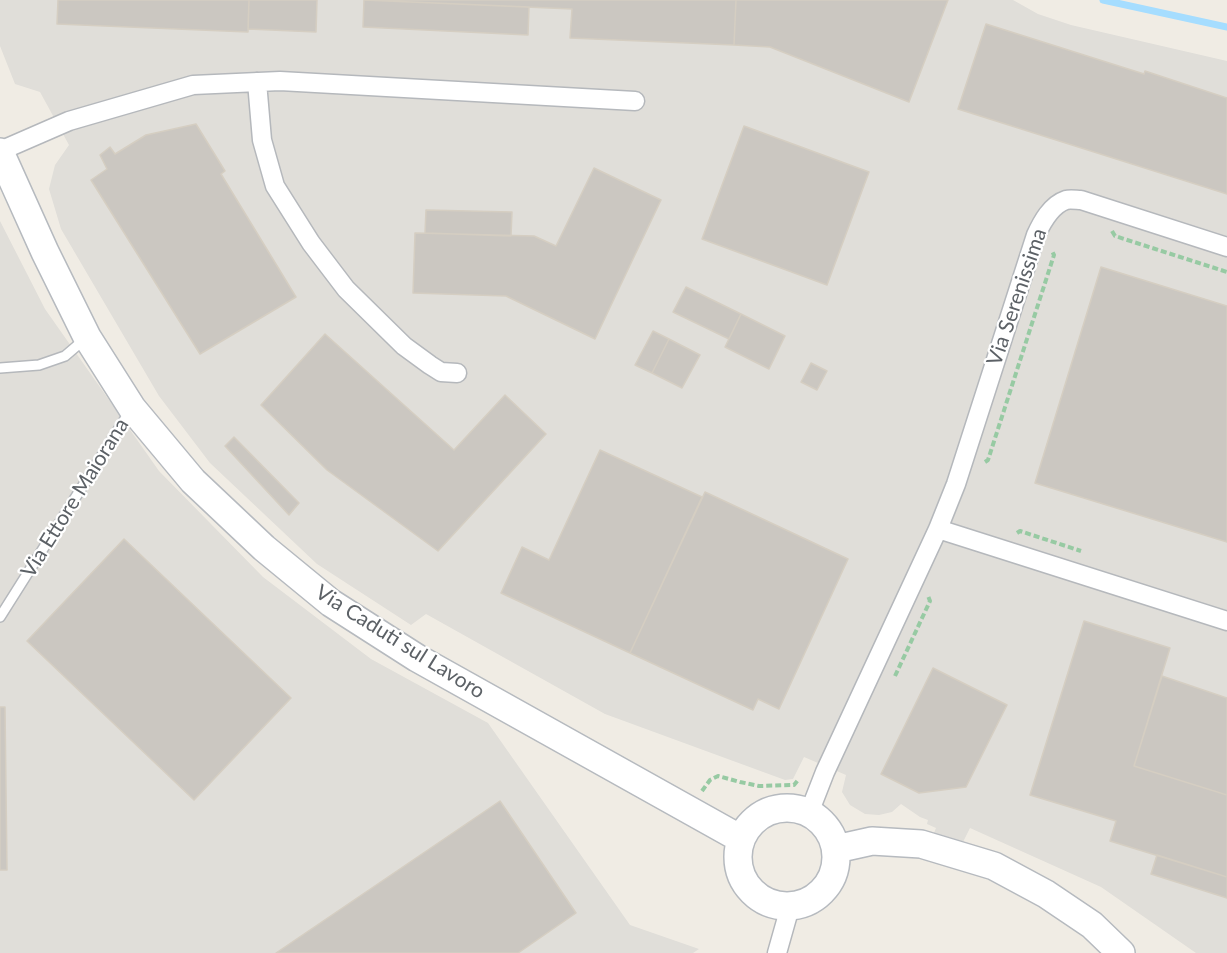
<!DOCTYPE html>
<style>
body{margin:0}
canvas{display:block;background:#f0ece4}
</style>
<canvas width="1227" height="953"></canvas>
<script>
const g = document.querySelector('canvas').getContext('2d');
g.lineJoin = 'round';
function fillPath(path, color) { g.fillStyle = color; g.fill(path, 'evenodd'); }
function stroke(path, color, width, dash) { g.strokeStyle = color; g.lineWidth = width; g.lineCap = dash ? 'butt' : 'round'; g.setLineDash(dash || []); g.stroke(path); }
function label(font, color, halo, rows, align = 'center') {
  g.font = font + ' Lato,sans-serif'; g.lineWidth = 4.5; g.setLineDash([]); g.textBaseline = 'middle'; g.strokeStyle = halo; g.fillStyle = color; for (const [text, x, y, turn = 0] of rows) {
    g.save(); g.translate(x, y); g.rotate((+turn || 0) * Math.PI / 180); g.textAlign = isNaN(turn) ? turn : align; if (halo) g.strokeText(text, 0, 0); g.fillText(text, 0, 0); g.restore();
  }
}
const industrial = new Path2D(`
 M0 0H1013L1038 14 1071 25 1227 61V953H1196L1101 887 970 828 962 844 934 833 936 828 927 824 928 820 920 817 901 804 892 812 879 815 865 814 850 805 842 792 846 775 804 757 793 779 785 780 605 714 426 614 411 625 317 564 210 463 159 396 61 229 49 189 55 165 69 145 40 92 15 84 0 46Z
 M0 221 45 309 159 471 263 577 371 659 488 723 630 925 699 949 693 953H0Z`);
const stream = new Path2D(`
 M1103 0 1227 27`);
const building = new Path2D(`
 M58 0H249L248 32 57 24Z
 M249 0H317L316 32 248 29Z
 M364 0H736L734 45 570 38 572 9Z
 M364 0 529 7 528 35 363 27Z
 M736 0H948L909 102 770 47 734 45Z
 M986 24 1144 74 1145 71 1227 98V194L958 109Z
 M196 124 225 171 221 174 296 297 200 354 91 180 107 169 100 155 110 147 115 154 146 135Z
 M744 126 869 172 827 285 702 239Z
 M594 168 661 200 595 339 506 296 413 293 415 233 534 236 556 246Z
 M426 210 512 212 511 236 425 233Z
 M1101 267 1227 306V542L1035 483Z
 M686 287 741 314 729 339 673 312Z
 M741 314 785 336 769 369 725 347Z
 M653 331 669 339 652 373 635 365Z
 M325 334 454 450 505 395 546 434 438 551 327 470 261 405Z
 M669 339 700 355 682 388 652 373Z
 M811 363 827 371 817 390 801 382Z
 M234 437 299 503 289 515 225 446Z
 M600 450 702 497 630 653 501 593 522 547 549 560Z
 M705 492 848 559 779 709 758 699 753 710 630 653Z
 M124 539 291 698 194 800 27 641Z
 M1084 621 1170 648 1134 766 1227 795V877L1110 841 1116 821 1030 795Z
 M933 668 1007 705 966 787 919 793 881 774Z
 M1162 676 1227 698V795L1134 766Z
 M0 707H5L7 870H0Z
 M500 801 576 913 518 953H276Z
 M1157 855 1227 877V898L1151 874Z`);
const path = new Path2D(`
 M1112 231 1115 236 1227 272
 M985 462 988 460 1054 255 1052 251
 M1017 533 1020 531 1081 551
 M895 676 930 601 928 596
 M702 791 710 780 718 776 740 782 759 786 794 785 798 780`);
const lane = new Path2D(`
 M0 368 39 365 65 356 86 338
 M0 617 130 411`);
const street = new Path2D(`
 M257 82 262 140 275 186 311 243 346 289 404 346 430 365 441 372 457 373
 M0 151 69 121 193 85 280 81 635 101
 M938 529 1227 621
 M809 813 825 772 938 529 956 484 1036 235C1042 222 1051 205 1066 200 1070 199 1077 200 1081 200L1227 247
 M777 953 790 907`);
const secondary = new Path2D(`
 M0 152 45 252 87 337 132 408 193 481 264 548 331 603 417 658 741 839
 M738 857a49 49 0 1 1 98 0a49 49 0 1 1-98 0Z
 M836 849 872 841 921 844 994 866 1046 894 1092 925 1121 953`);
const streetNames = [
 ["Via Serenissima",1017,297,-71],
 ["Via Ettore Maiorana",75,498,-58],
 ["Via Caduti sul Lavoro",400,642,32]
];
fillPath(industrial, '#e0ded9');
stroke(stream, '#a5ddff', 7);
fillPath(building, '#cbc7c1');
stroke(building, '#d5cec2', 1.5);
stroke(lane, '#b5b8bc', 12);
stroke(street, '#b5b8bc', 21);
stroke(secondary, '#b6babf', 30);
stroke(path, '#97caa3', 4, [6, 3]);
stroke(lane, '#fff', 9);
stroke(street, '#fff', 18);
stroke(secondary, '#fff', 27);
label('21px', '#5c6166', '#fff', streetNames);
</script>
